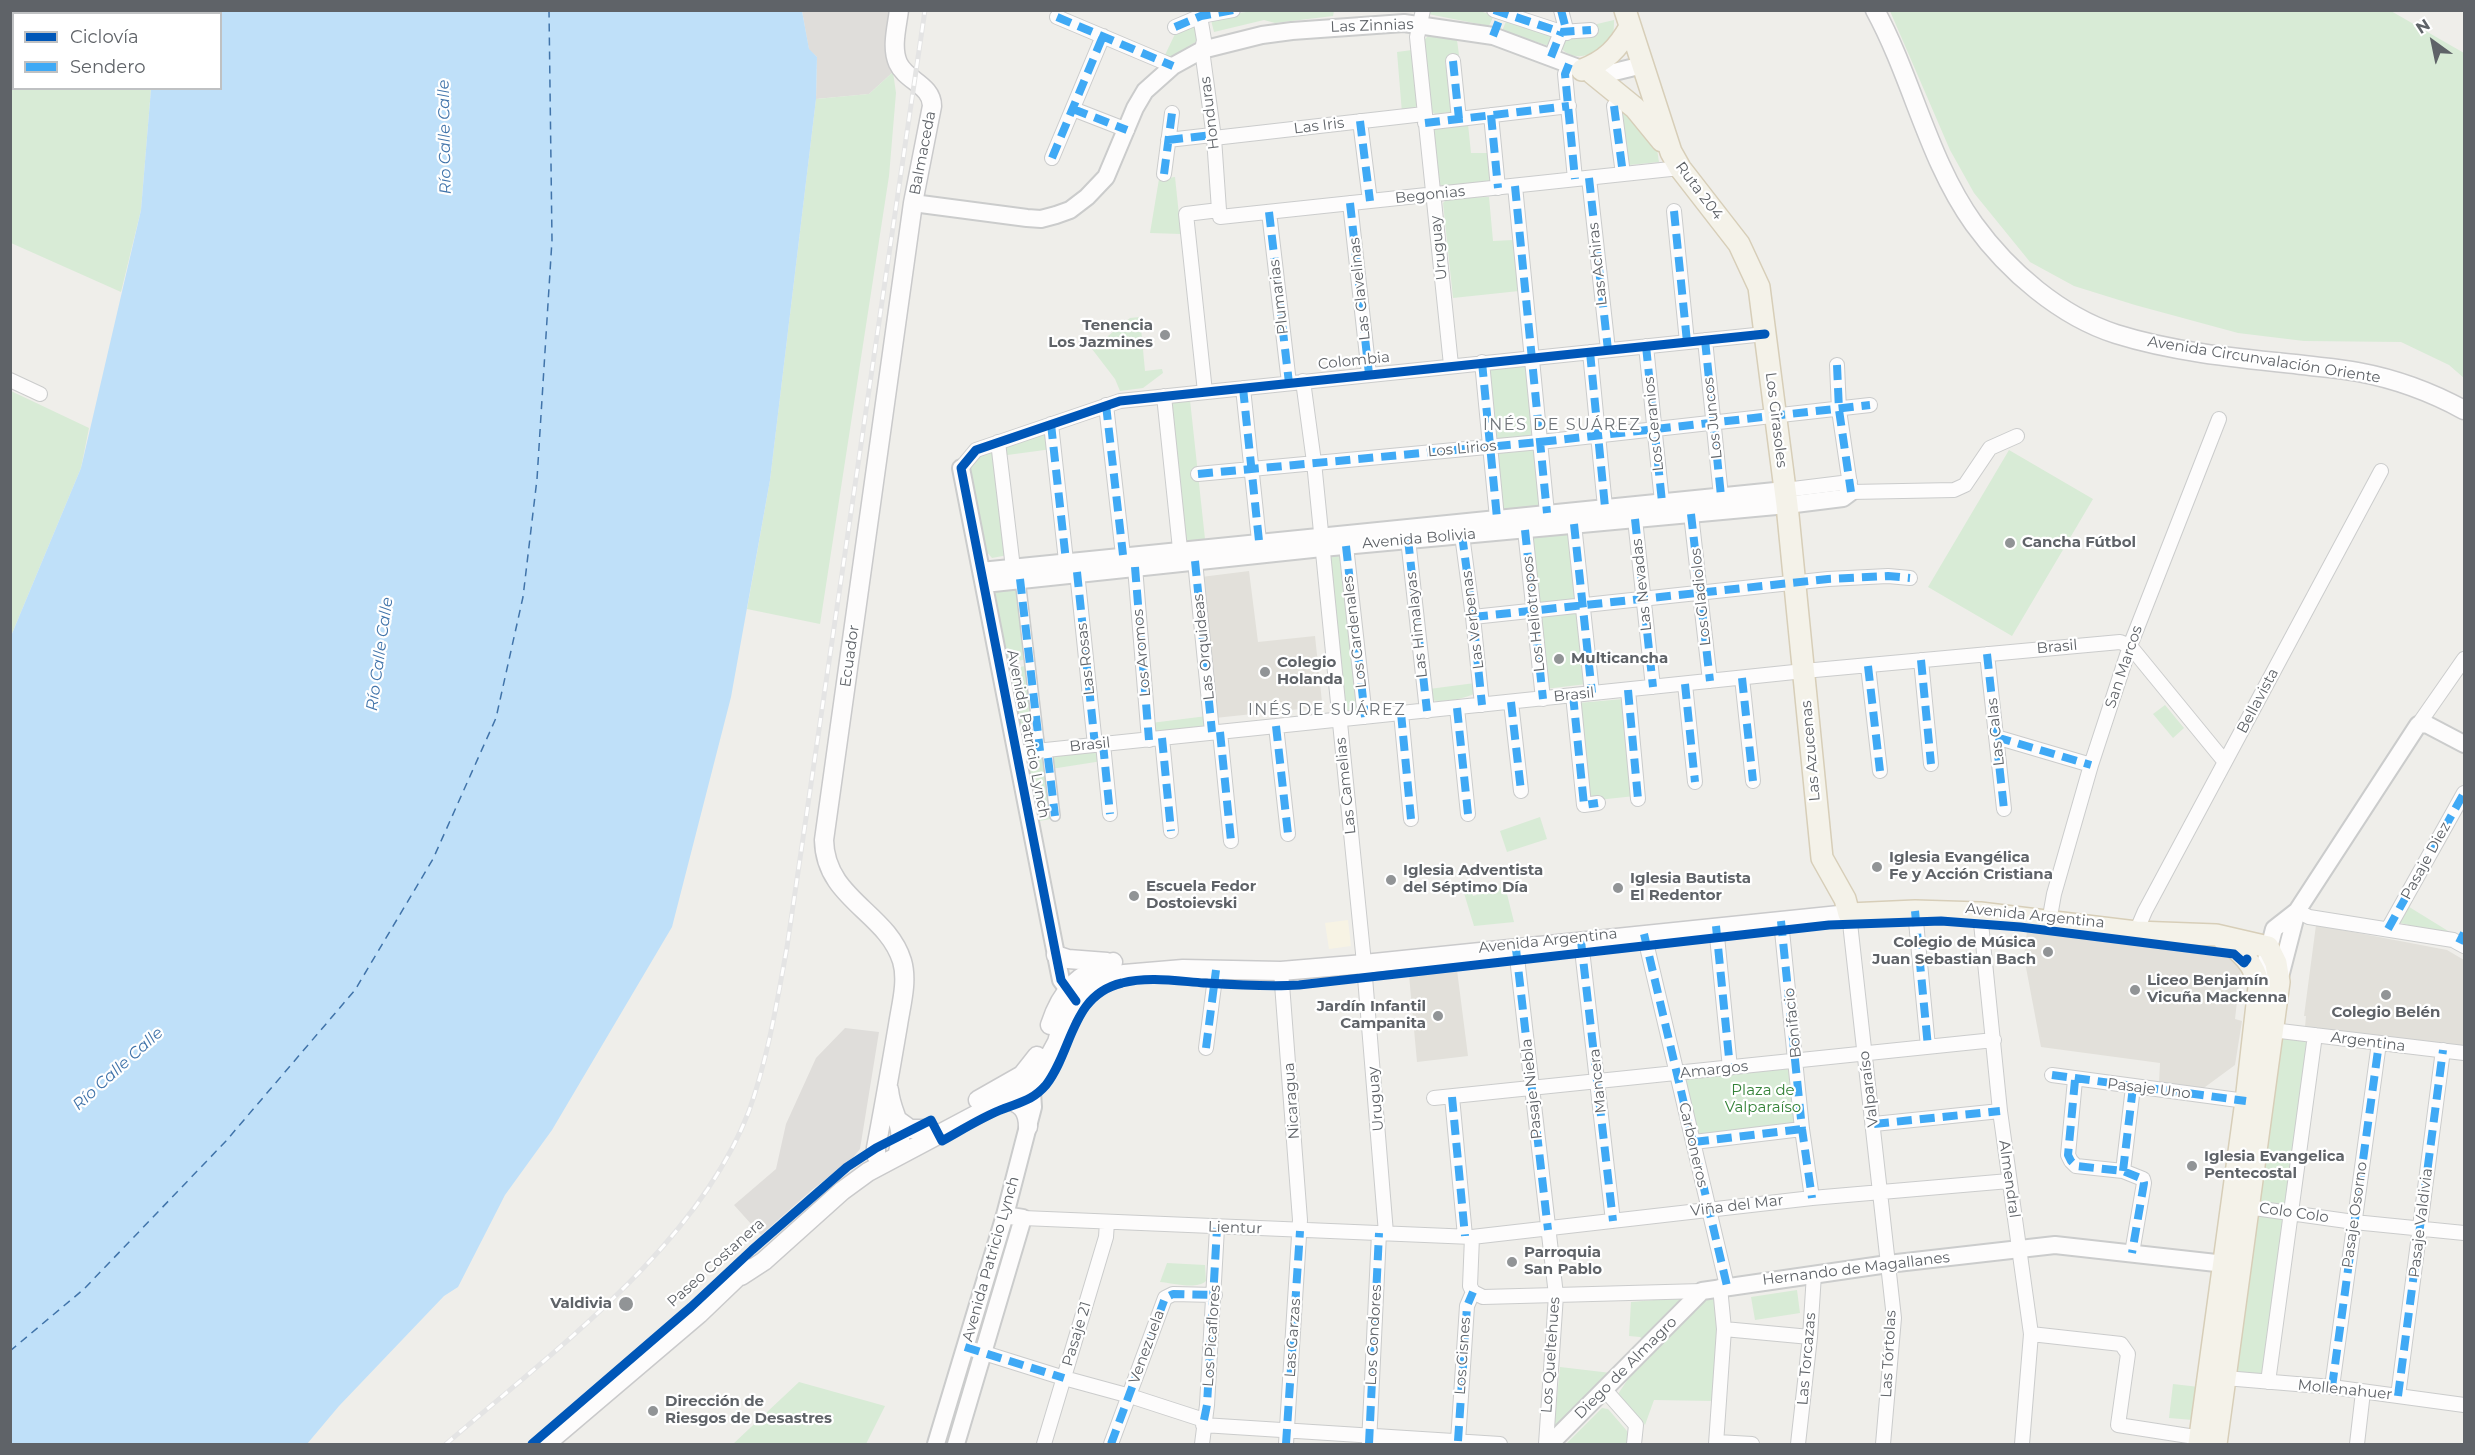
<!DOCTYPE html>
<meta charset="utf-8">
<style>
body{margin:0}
#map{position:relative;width:2475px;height:1455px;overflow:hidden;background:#efeeea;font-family:Montserrat,sans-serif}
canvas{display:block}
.frame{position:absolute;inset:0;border:12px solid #5f6368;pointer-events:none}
.legend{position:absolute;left:12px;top:12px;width:210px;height:78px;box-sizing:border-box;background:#fff;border:2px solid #bfc1c3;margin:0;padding:8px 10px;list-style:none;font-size:18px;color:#5f6368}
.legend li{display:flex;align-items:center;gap:12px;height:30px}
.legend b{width:30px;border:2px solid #bfc1c3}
.north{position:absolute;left:2403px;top:12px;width:60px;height:60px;-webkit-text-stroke:4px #fff;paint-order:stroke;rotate:327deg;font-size:16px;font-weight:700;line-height:24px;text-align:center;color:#5f6368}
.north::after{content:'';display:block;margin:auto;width:21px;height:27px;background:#5f6368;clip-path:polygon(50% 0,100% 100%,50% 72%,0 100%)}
</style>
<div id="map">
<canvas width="2475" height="1455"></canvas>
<div class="frame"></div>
<ul class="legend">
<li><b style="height:8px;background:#0057b8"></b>Ciclovía</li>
<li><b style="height:8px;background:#3fa9f5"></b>Sendero</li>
</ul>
<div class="north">N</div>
</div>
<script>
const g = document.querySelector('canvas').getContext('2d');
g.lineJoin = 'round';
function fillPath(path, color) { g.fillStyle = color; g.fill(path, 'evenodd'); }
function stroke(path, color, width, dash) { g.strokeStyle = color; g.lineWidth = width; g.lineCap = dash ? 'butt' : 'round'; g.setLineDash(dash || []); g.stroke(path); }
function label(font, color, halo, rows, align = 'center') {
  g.font = font + ' Montserrat,sans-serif'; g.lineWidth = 4.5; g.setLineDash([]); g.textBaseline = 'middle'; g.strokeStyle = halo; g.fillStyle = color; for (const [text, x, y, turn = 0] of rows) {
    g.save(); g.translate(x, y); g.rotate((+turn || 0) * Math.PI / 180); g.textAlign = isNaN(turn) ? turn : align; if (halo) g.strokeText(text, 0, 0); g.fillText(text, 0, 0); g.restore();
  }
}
const commercial = new Path2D(`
 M1348 920 1351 946 1329 949 1325 923Z`);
const industrial = new Path2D(`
 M802 11H889L885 45 893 72 869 94 816 99 817 57 809 50Z
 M845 1028 879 1032 860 1149 851 1160 813 1189 761 1235 734 1205 776 1169 786 1124 816 1058Z`);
const education = new Path2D(`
 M1249 571 1258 642 1315 636 1322 702 1319 707 1215 718 1201 577Z
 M2316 925 2447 950 2464 960V1046L2305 1027 2306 1016H2304Z
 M2027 931 2233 958 2241 967 2235 1019 2242 1021 2235 1065 2201 1090 2159 1083 2160 1063 2041 1047 2024 957Z
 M1457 970 1468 1056 1417 1062 1409 975Z`);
const green = new Path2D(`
 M1475 10 1494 15 1489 26 1428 14V11Z
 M11 11H158L157 14H14V88L151 89 141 210 121 292 11 243Z
 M1254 11H1334L1333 16 1275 23 1264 20 1214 32 1211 20 1215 16Z
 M1890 11H2391L2464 53V378L2449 365 2401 342 2304 341 2238 333 2135 305 2074 286 2030 262 1974 193 1950 150Z
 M1507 19 1553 35 1549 46 1502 31Z
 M1614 20C1614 26 1614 34 1611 39 1601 54 1574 64 1561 48L1564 40 1594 34 1597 30V24Z
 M1193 24 1196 27 1199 40 1169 58 1165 55 1175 34Z
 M1437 33 1457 40 1459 55 1451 56 1445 61 1452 112 1435 114 1431 111 1423 41 1428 36Z
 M1412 50 1417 111 1402 113 1397 52Z
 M893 72 896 93 889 176 820 624 747 609 770 480 816 99 869 94Z
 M1626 106 1657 149 1659 162 1629 165 1622 110Z
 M1468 124 1471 153H1488L1491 181 1442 186 1439 184 1434 129 1437 126Z
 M1175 177 1181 234 1150 233 1159 179Z
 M1489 197 1493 241 1513 240 1519 291 1453 298 1443 203 1448 198Z
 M1140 317 1145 371 1162 369 1163 373 1143 388 1120 391 1115 379 1092 349 1130 318Z
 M1527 366 1543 510 1501 514 1487 369Z
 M11 391 89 428 81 468 11 636Z
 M1190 400 1205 539 1183 542 1170 402Z
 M1049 429 1052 449 1000 456 1008 555 992 558 985 550 969 467 983 450Z
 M2009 450 2093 499 2012 636 1928 587Z
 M1571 527 1587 684 1545 689 1530 531Z
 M1343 553 1360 711 1344 712 1327 557 1331 554Z
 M1019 585 1027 659 1008 663 995 594 999 588Z
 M1029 665 1038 745 1021 746 1008 670Z
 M1475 683 1476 693C1463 699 1445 703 1430 700L1429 689Z
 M1623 699 1635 796 1588 801 1578 703Z
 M2165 705 2184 728 2173 738 2153 714Z
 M1207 716 1208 727 1151 734V723Z
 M1101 750 1102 761 1051 769 1056 818 1034 822 1024 765 1032 758Z
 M1540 817 1547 839 1507 852 1500 831Z
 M1505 886 1514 922 1474 926 1463 890 1470 888 1473 896Z
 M2406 905 2453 934 2451 936 2397 922Z
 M2282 1038 2310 1042 2288 1209 2254 1205Z
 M1792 1068 1798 1120 1790 1127 1695 1135 1682 1082 1689 1079Z
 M2258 1214 2286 1217 2266 1379 2236 1375 2251 1220Z
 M1167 1263 1205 1265 1206 1281C1196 1290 1173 1283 1160 1282Z
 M1797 1290 1800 1313 1755 1320 1751 1297Z
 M1690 1297 1646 1343 1640 1337 1629 1336 1631 1302Z
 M1708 1297H1717L1718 1329 1713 1401 1654 1400 1645 1425 1618 1394 1628 1379Z
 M1560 1367 1611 1373 1554 1428Z
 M799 1382 885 1406 866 1444H733Z
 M2173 1384 2199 1387 2193 1420 2169 1418Z
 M1602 1408 1608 1409 1627 1431V1444H1566Z`);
const water = new Path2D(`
 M158 11H802L809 49 817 57 816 99 770 480 731 697 672 927 552 1130 505 1195 458 1287 444 1296 339 1406 307 1444H11V636L81 468 141 210 151 89 220 88V14L157 13Z`);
const ferry = new Path2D(`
 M10 1351 84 1289 226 1141 355 990 433 859 496 718 523 597 537 479 552 240 549 10`);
const pedestrian = new Path2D(`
 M1020 579 1040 751
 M1048 758 1055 816`);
const minor = new Path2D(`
 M1199 10 1204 40 1202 50 1214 138 1219 210
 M1423 10 1417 37 1451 365
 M1494 10 1561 32 1591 30
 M1561 10 1567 33
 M1057 17 1173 66
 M1175 27 1201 16 1233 10
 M1551 57 1561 32
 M1453 61 1459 119
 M1569 64 1565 74 1575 179
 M1614 106 1623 174
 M1073 109 1127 130
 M1491 115 1498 188
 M1360 121 1370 201
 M1425 123 1569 106
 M1214 138 1424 114
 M1168 140 1212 135
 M1052 158 1103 36
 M1164 174 1172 113
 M1589 178 1608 350
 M1515 186 1547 513
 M1350 203 1369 374
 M1674 211 1687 342
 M1269 212 1289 383
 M1705 340 1721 496
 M1646 346 1662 502
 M1590 352 1605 507
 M1482 362 1497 518
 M1837 365 1839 410 1851 492 1954 490 1965 485 1990 448 2017 436
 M10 380 40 394
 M1303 381 1314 462 1363 953 1386 1233
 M1243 388 1259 541
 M1205 392 1186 214 1219 210 1220 217 1680 168
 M1164 396 1180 549
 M1106 405 1123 555
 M1051 424 1066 561
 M998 442 1013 568
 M961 468 976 450 1120 401 1765 334
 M1198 474 1540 442 1870 405
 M1785 490 1850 482
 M1691 514 1710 681
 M1635 519 1653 687
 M1574 524 1592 693
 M1525 530 1543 699
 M1462 535 1473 617 1482 705
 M1408 539 1427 711
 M1346 546 1365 717
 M1195 561 1212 732
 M1135 567 1149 740
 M1077 572 1095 745
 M1473 617 1828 579 1888 576 1910 578
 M1987 654 2004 809
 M1921 660 1931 764
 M1868 666 1880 771
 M1742 678 1753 781
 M1685 684 1695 782
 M1628 690 1638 799
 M1573 695 1584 805 1598 803
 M1511 702 1521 791
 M1457 708 1468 814
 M1401 713 1411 819
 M2418 725 2464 659
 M1276 726 1288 834
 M1220 732 1231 841
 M1996 737 2091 765
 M1162 738 1171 831
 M1103 744 1110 814
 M1017 753 1804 671 2120 642 2130 646 2225 762
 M1915 911 1928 1047
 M2297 911 2309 917 2453 940 2464 946
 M1980 913 2000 1111 2031 1334 2022 1444
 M1849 914 1894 1318 1883 1444
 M1781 921 1802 1129 1812 1198
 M2049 922 2054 894 2091 765 2130 646 2219 419
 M1716 926 1730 1068
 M2388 929 2464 793
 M2136 932 2145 911 2381 471
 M1644 934 1727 1286
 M1581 941 1613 1221
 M1516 949 1556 1295 1546 1444
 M1281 971 1300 1220 1286 1444
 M2272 1030 2464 1053
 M1206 1048 1216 970
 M2052 1075 2253 1102
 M2075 1080 2068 1155 2071 1161 2076 1166 2123 1171 2143 1179 2144 1183 2132 1253
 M1452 1097 1465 1236
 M1434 1098 1994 1040
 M1874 1124 2000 1111
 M1694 1142 1802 1129
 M2123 1171 2133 1087
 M2240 1206 2354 1222 2464 1233
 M1023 1218 1472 1237 1812 1198 2009 1181
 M1720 1287 1724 1329
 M1473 1292 1483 1297 1702 1291
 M2031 1334 2121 1344 2128 1354 2118 1425 2208 1439
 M965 1347 1064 1378 1130 1396 1204 1420
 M2225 1378 2332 1387 2464 1405
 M2268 1382 2315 1035
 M2332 1387 2379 1043
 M1605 1390 1636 1425 1634 1444
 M2398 1396 2443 1050
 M1203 1425 1500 1444
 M1458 1441 1467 1306 1473 1292 1470 1286 1472 1237
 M1717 1442 1752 1444
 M1044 1444 1106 1237 1107 1222
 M1111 1444 1165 1298 1173 1294 1215 1295
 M1202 1444 1207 1405 1217 1228
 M1369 1444 1379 1233
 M1716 1444 1724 1329 1810 1337
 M1798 1444 1810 1337 1814 1274
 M2357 1444 2363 1392`);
const tertiary = new Path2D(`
 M913 203 1027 218 1041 219 1056 215 1070 210 1087 197 1106 177 1135 108 1145 91 1173 66 1202 50 1262 35 1292 31 1404 23 1493 36 1592 73H1610L1643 65
 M961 468 1056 955 1061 980 1075 999
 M981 571 1785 490
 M984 584 1322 548 1787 505 1843 498 1851 492
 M2280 977 2297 911
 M2259 987 2274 929 2297 911 2418 725 2426 724 2464 744
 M936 1444 1005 1215 1033 1107 1032 1092 1022 1075
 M956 1444 1023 1218 1005 1215
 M1550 1444 1702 1291 1888 1264 2055 1245 2234 1265`);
const secondary = new Path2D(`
 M1875 10C1913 80 1928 160 1974 224 2008 271 2060 316 2116 334 2173 352 2236 358 2295 364 2316 367 2338 368 2358 372 2396 379 2431 392 2464 410
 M1056 955 1068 959 1107 962
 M1050 1025C1061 991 1078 973 1113 962
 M889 1090C892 1119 907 1123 897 1156
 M1005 1099C1021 1103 1028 1110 1028 1127
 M978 1100 1022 1075 1037 1056
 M899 1121 910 1129H925
 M882 1164 876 1155V1148C884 1107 891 1066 898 1025 901 1005 908 981 902 961 887 912 825 899 824 840L913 203 932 106C932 85 906 81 898 63 891 47 897 27 899 10
 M741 1276 764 1261 842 1191 868 1172 1030 1086 1044 1066 1057 1042 1064 1017 1071 1006 1097 985 1124 974 1183 969 1281 971 1364 964 1849 914
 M546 1444 699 1314 747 1268`);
const primary = new Path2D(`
 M1625 10 1671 152 1680 168 1739 244 1759 287 1787 505 1822 858 1845 899 1849 914 1915 911 1980 913 2136 932 2216 935 2268 947 2276 963 2279 982 2216 1444
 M1582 70C1606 61 1618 48 1630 27
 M1592 73 1635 108 1662 141
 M2199 1444 2246 1101 2259 987C2255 963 2240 951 2222 938`);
const rail = new Path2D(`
 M446 1444C553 1351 697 1247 749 1111 768 1058 777 1002 787 947L925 10`);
const quiet = new Path2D(`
 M1494 10 1561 32 1591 30
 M1561 10 1567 33
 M1057 17 1173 66
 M1175 27 1201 16 1233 10
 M1493 36 1503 10
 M1551 57 1561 32
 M1453 61 1459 119
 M1569 64 1565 74 1575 179
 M1614 106 1623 174
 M1073 109 1127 130
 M1491 115 1498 188
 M1360 121 1370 201
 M1425 123 1569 106
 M1168 140 1212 135
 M1052 158 1103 36
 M1164 174 1172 113
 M1589 178 1608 350
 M1515 186 1547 513
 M1350 203 1369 374
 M1674 211 1687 342
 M1269 212 1289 383
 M1705 340 1721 496
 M1646 346 1662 502
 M1590 352 1605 507
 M1482 362 1497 518
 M1837 365 1839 410 1851 492
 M1243 388 1259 541
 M1106 405 1123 555
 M1051 424 1066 561
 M1198 474 1540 442 1870 405
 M1691 514 1710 681
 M1635 519 1653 687
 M1574 524 1592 693
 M1525 530 1543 699
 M1462 535 1473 617 1482 705
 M1408 539 1427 711
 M1346 546 1365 717
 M1195 561 1212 732
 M1135 567 1149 740
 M1077 572 1095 745
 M1020 579 1040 751
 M1473 617 1828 579 1888 576 1910 578
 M1987 654 2004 809
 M1921 660 1931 764
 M1868 666 1880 771
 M1742 678 1753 781
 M1685 684 1695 782
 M1628 690 1638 799
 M1573 695 1584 805 1598 803
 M1511 702 1521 791
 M1457 708 1468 814
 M1401 713 1411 819
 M1276 726 1288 834
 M1220 732 1231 841
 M1996 737 2091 765
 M1162 738 1171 831
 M1103 744 1110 814
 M1048 758 1055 816
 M1915 911 1928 1047
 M1781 921 1802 1129 1812 1198
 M1716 926 1730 1068
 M2388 929 2464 793
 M1644 934 1727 1286
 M1581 941 1613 1221
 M2459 943 2464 933
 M1516 949 1548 1230
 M1206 1048 1216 970
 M2052 1075 2246 1101
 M2075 1080 2068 1155 2071 1161 2076 1166 2123 1171 2143 1179 2144 1183 2132 1253
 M1452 1097 1465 1236
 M1874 1124 2000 1111
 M1694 1142 1802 1129
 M2123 1171 2133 1087
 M965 1347 1064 1378
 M2332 1387 2379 1043
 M2398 1396 2443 1050
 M1204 1420 1207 1405 1217 1228
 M1458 1441 1467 1306 1473 1292
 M1111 1444 1165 1298 1173 1294 1215 1295
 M1286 1444 1300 1231
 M1369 1444 1379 1233`);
const cycleway = new Path2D(`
 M1076 1001 1061 980 1056 955 961 468 976 450 1120 401 1765 334
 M532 1444 691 1307 752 1250 847 1167 876 1148 931 1120 942 1141C962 1130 982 1117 1003 1109 1020 1102 1032 1101 1046 1085 1073 1050 1071 995 1122 983 1148 976 1177 981 1204 983 1236 985 1267 987 1299 985L1829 925 1941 921 2020 927 2234 954 2244 963 2247 959`);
const markers = [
 [1165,335,6,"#919496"],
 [2010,543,6,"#919496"],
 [1559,659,6,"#919496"],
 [1265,672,6,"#919496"],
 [1877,867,6,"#919496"],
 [1391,880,6,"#919496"],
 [1618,888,6,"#919496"],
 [1134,896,6,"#919496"],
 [2048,952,6,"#919496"],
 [2135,990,6,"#919496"],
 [2386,995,6,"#919496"],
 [1438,1016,6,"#919496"],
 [2192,1166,6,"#919496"],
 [1512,1262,6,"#919496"],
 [626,1304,8,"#919496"],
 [653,1411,6,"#919496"]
];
const streetNames = [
 ["Las Zinnias",1372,26,-2],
 ["Honduras",1210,113,-97],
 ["Las Iris",1319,126,-7],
 ["Balmaceda",923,153,-79],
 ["Ruta 204",1699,191,53],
 ["Begonias",1430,195,-6],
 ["Uruguay",1439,248,-96],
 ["Las Achiras",1598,264,-96],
 ["Las Clavelinas",1360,289,-96],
 ["Plumarias",1279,297,-97],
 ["Avenida Circunvalación Oriente",2264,360,9],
 ["Colombia",1354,361,-6],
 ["Los Juncos",1713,418,-96],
 ["Los Girasoles",1776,420,83],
 ["Los Geranios",1654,424,-96],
 ["Los Lirios",1462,449,-5],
 ["Avenida Bolivia",1419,539,-5],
 ["Las Nevadas",1642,585,-96],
 ["Los Gladiolos",1701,597,-96],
 ["Los Heliotropos",1534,614,-96],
 ["Las Verbenas",1473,620,-97],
 ["Las Himalayas",1417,625,-96],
 ["Los Cardenales",1355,632,-97],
 ["Las Orquideas",1204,647,-96],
 ["Brasil",2057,647,-5],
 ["Los Aromos",1142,653,-95],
 ["Ecuador",850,656,-82],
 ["Las Rosas",1086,659,-96],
 ["San Marcos",2124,667,-71],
 ["Brasil",1574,695,-6],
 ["Bellavista",2258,701,-62],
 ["Las Calas",1996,732,-96],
 ["Avenida Patricio Lynch",1028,734,79],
 ["Brasil",1090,745,-6],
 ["Las Azucenas",1811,751,-95],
 ["Las Camelias",1346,786,-96],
 ["Pasaje Diez",2426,861,-61],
 ["Avenida Argentina",2035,916,6],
 ["Avenida Argentina",1548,941,-6],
 ["Bonifacio",1793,1023,-96],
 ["Argentina",2368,1042,7],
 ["Amargos",1714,1070,-6],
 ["Mancera",1598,1081,-96],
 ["Pasaje Niebla",1532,1089,-96],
 ["Valparaíso",1869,1089,-97],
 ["Pasaje Uno",2149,1089,7],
 ["Uruguay",1376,1099,-95],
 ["Nicaragua",1292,1101,-94],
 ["Carboneros",1693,1145,77],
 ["Almendral",2009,1179,82],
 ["Viña del Mar",1737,1206,-7],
 ["Colo Colo",2294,1213,8],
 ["Pasaje Osorno",2355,1215,-82],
 ["Pasaje Valdivia",2421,1223,-83],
 ["Lientur",1235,1228,2],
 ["Avenida Patricio Lynch",991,1259,-74],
 ["Paseo Costanera",716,1263,-42],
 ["Hernando de Magallanes",1856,1269,-7],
 ["Pasaje 21",1077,1334,-73],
 ["Los Condores",1374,1335,-87],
 ["Los Picaflores",1212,1336,-86],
 ["Las Garzas",1293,1338,-86],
 ["Venezuela",1147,1347,-70],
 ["Las Tórtolas",1889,1354,-87],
 ["Los Queltehues",1551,1355,-86],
 ["Los Cisnes",1463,1356,-86],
 ["Las Torcazas",1807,1359,-85],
 ["Diego de Almagro",1626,1368,-45],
 ["Mollenahuer",2345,1390,6]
];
const poiNames = [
 ["Tenencia",1153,326,"right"],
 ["Los Jazmines",1153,343,"right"],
 ["Cancha Fútbol",2022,543],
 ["Multicancha",1571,659],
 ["Colegio",1277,663],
 ["Holanda",1277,680],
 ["Iglesia Evangélica",1889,858],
 ["Fe y Acción Cristiana",1889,875],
 ["Iglesia Adventista",1403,871],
 ["del Séptimo Día",1403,888],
 ["Iglesia Bautista",1630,879],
 ["El Redentor",1630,896],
 ["Escuela Fedor",1146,887],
 ["Dostoievski",1146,904],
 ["Colegio de Música",2036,943,"right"],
 ["Juan Sebastian Bach",2036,960,"right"],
 ["Liceo Benjamín",2147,981],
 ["Vicuña Mackenna",2147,998],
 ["Jardín Infantil",1426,1007,"right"],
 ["Campanita",1426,1024,"right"],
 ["Colegio Belén",2386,1013,"center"],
 ["Iglesia Evangelica",2204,1157],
 ["Pentecostal",2204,1174],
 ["Parroquia",1524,1253],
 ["San Pablo",1524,1270],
 ["Valdivia",612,1304,"right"],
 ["Dirección de",665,1402],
 ["Riesgos de Desastres",665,1419]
];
const parkNames = [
 ["Plaza de",1763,1091],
 ["Valparaíso",1763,1108]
];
const waterNames = [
 ["Río Calle Calle",445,137,-91],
 ["Río Calle Calle",380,654,-82],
 ["Río Calle Calle",118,1069,-42]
];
const neighbourhoodNames = [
 ["INÉS DE SUÁREZ",1562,425],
 ["INÉS DE SUÁREZ",1327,710]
];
fillPath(commercial, '#f7f3e4');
fillPath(industrial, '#dfddda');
fillPath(education, '#e2e0da');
fillPath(green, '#d8ebd6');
fillPath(water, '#bfe0f9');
stroke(ferry, '#4174aa', 1.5, [8, 6]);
stroke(pedestrian, '#cbcccc', 12);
stroke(minor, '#cbcccc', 16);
stroke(tertiary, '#cbcccc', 20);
stroke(secondary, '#cacacb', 21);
stroke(primary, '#d7ceb8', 24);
stroke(pedestrian, '#fdfcfc', 9);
stroke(minor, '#fdfcfc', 14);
stroke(tertiary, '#fdfcfc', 16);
stroke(secondary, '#fdfcfc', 18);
stroke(primary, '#f4f2e9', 21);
stroke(rail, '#e4e4e4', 5);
stroke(rail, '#fff', 3, [9]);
stroke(quiet, '#3fa9f5', 8, [15, 8]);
stroke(cycleway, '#0057b8', 9);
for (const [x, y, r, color] of markers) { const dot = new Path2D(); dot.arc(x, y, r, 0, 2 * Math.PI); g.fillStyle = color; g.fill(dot); stroke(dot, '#fff', 2); }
label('15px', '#5f6368', '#fff', streetNames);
label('bold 15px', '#5f6368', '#fff', poiNames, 'left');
label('15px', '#348238', '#fff', parkNames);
label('italic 16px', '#4174aa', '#fff', waterNames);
g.letterSpacing = '1.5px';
label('16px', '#70757a', '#fff', neighbourhoodNames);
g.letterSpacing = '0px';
</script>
